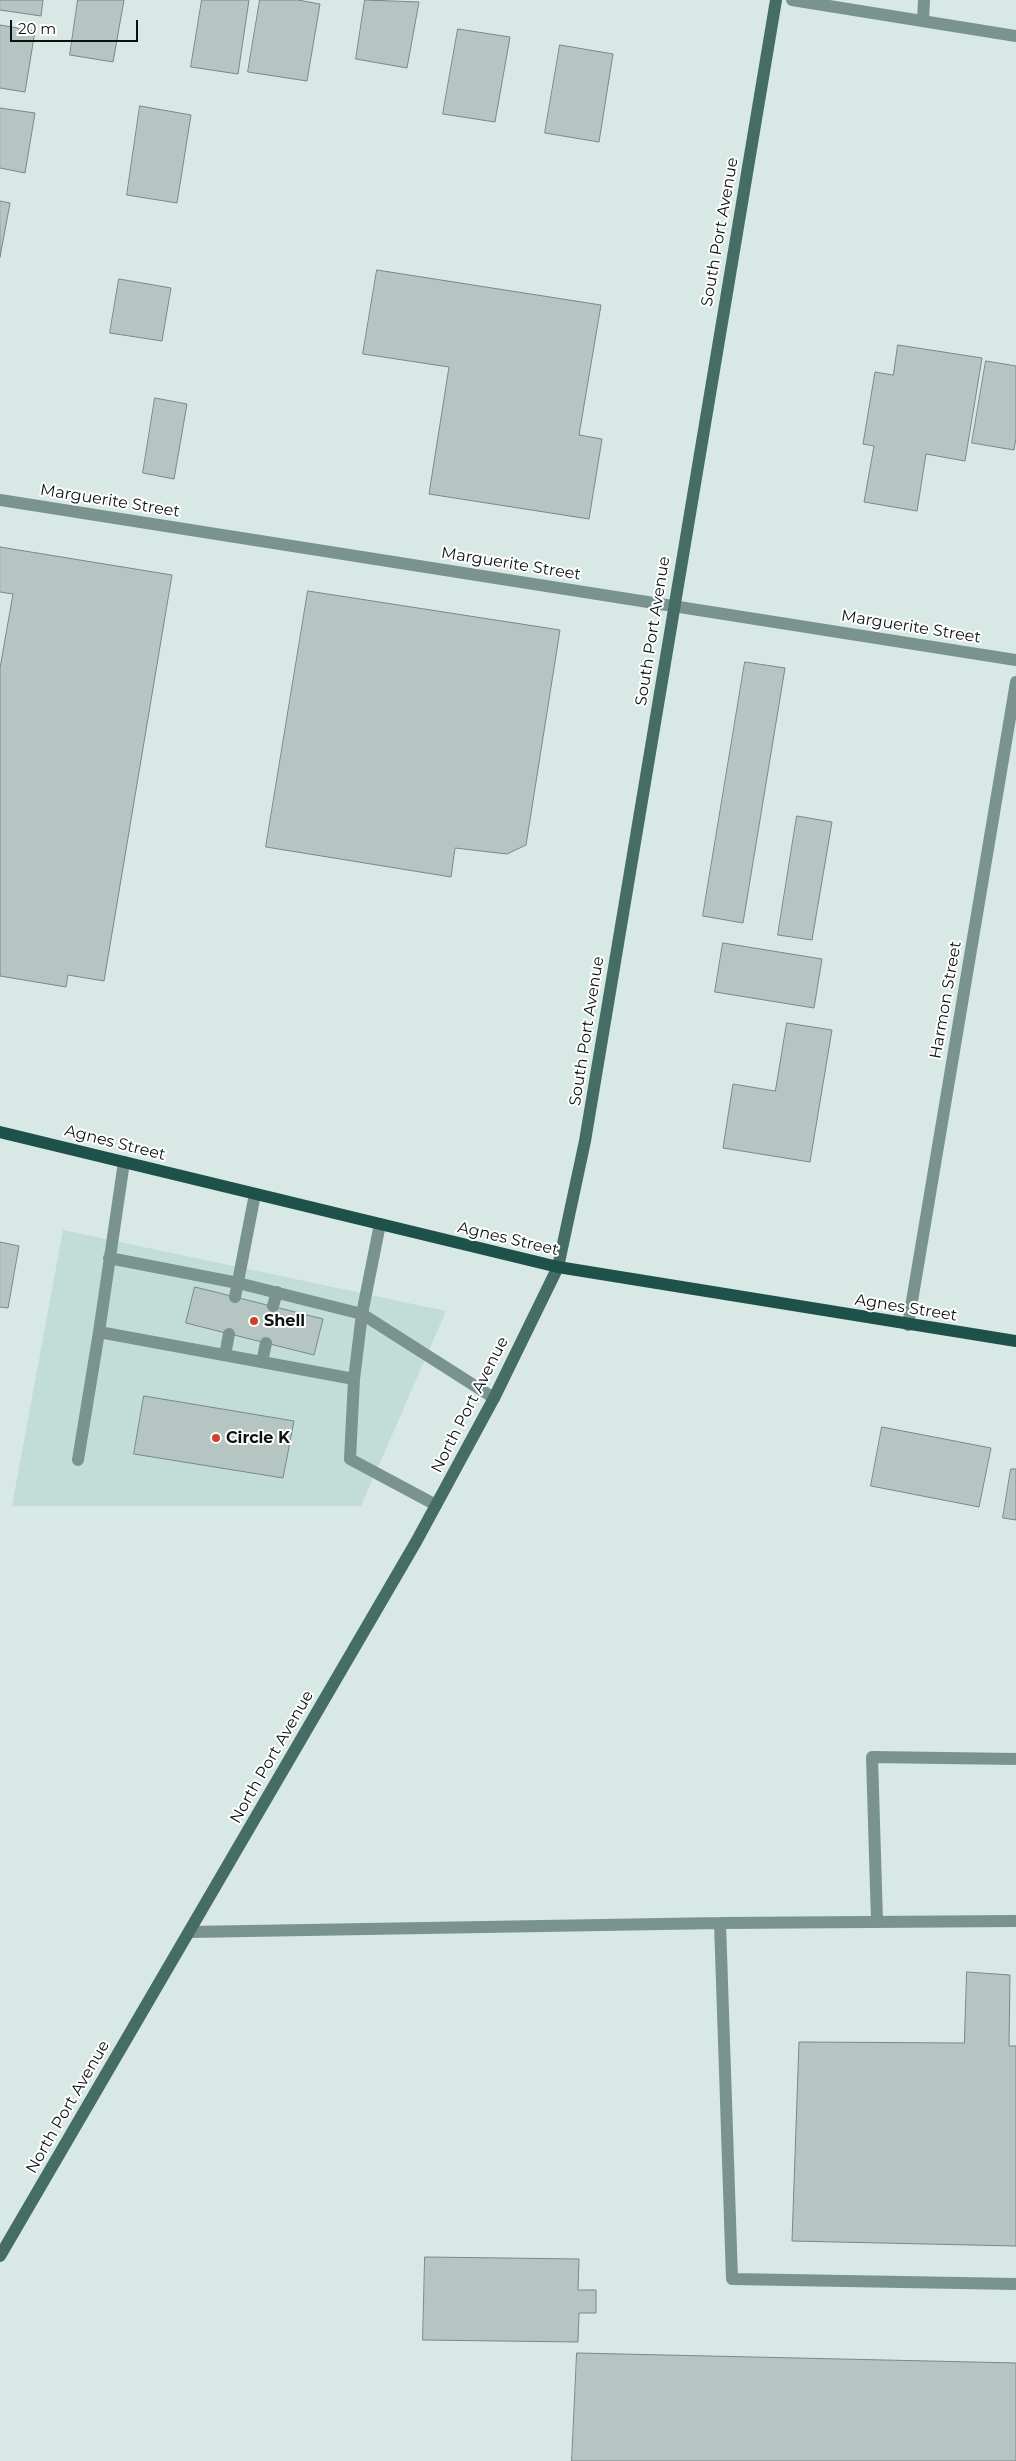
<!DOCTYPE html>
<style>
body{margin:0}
#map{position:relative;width:1016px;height:2461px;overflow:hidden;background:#d7e8e5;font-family:Montserrat,sans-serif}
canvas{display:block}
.scale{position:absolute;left:10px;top:20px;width:128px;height:22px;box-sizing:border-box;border:2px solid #0c1211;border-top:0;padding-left:6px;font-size:15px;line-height:18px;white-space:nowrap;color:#0c1211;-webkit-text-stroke:4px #fff;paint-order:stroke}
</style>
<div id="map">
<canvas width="1016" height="2461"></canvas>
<div class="scale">20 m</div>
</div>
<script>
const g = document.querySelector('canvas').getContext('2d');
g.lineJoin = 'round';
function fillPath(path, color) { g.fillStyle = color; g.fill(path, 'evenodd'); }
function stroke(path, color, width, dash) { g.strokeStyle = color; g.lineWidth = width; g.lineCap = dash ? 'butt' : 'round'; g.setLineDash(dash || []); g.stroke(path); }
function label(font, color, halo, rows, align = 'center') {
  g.font = font + ' Montserrat,sans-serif'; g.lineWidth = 4; g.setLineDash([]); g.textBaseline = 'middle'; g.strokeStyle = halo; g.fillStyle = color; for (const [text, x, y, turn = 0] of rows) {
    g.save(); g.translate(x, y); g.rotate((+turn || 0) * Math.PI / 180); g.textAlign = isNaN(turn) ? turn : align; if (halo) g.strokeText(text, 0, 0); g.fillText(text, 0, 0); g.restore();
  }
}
const built = new Path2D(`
 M63 1230 446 1311 361 1506H12Z`);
const building = new Path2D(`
 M0 0H43L41 16 0 10Z
 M78 0H124L113 62 70 55Z
 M202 0H249L238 74 191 67Z
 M260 0H298L320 4 307 81 248 72Z
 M365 0 419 2 407 68 356 59Z
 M0 25 35 31 25 92 0 88Z
 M458 29 510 37 495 122 443 114Z
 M560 45 613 54 599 142 545 133Z
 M140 106 191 115 177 203 127 195Z
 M0 108 35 113 25 173 0 168Z
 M0 201 10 203 0 257Z
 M377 270 601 305 579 435 602 439 589 519 429 494 449 367 363 354Z
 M119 279 171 288 162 341 110 333Z
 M898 345 982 358 965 461 926 454 917 511 864 502 874 446 863 444 875 372 893 375Z
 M986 361 1016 366V438L1014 450 972 443Z
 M155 398 187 404 174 479 143 473Z
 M0 547 172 575 104 981 68 975 66 987 0 976V668L13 594 0 592Z
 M308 591 560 630 526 845 507 854 455 848 451 877 266 847Z
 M745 662 785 668 743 923 703 916Z
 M797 816 832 822 812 940 778 935Z
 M723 943 822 959 814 1008 715 992Z
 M787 1023 832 1030 810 1162 723 1148 733 1084 775 1091Z
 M0 1242 19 1246 8 1308 0 1307Z
 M195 1287 323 1319 314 1355 186 1323Z
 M144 1396 294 1421 283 1478 134 1454Z
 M882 1427 991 1448 979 1507 871 1486Z
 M1011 1469H1016V1520L1003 1518Z
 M967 1972 1010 1975 1009 2046H1016V2246L792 2241 799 2042 964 2043Z
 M425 2257 579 2259 578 2290H596V2313H579L578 2342 423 2340Z
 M577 2353 1016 2363V2461H572Z`);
const service = new Path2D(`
 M923 21 924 0
 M124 1162 99 1332 354 1379 362 1314 380 1224
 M109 1258 238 1283 362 1314 494 1398
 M235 1297 255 1194
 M273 1306 277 1292
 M225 1355 229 1334
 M262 1362 266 1343
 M354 1379 350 1459 436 1505
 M78 1460 99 1332
 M877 1921 872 1757 1016 1759
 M720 1923 732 2279 1016 2284
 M189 1932 720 1923 1016 1921`);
const minor = new Path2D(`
 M792 0 1016 36
 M0 500 1016 660
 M908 1325 1016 682`);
const secondary = new Path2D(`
 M0 2256 416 1542 494 1398 558 1267 585 1141 776 0`);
const primary = new Path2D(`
 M0 1132 558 1267 1016 1341`);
const markers = [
 [254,1321,5,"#ce422b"],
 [216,1438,5,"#ce422b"]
];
const streetNames = [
 ["South Port Avenue",720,232,-80],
 ["Marguerite Street",110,501,9],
 ["Marguerite Street",511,564,9],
 ["Marguerite Street",911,627,9],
 ["South Port Avenue",653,631,-81],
 ["Harmon Street",946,1000,-80],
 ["South Port Avenue",587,1031,-81],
 ["Agnes Street",115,1143,14],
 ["Agnes Street",508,1239,13],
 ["Agnes Street",906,1308,9],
 ["North Port Avenue",470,1405,-63],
 ["North Port Avenue",272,1757,-60],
 ["North Port Avenue",68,2107,-60]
];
const poiNames = [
 ["Shell",264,1321],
 ["Circle K",226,1438]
];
fillPath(built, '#c2dcd7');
fillPath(building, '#b5c5c2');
stroke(building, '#798986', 1);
stroke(service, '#7a938e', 12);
stroke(minor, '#7a938e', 12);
stroke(secondary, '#466c66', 12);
stroke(primary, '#1e5149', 12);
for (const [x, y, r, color] of markers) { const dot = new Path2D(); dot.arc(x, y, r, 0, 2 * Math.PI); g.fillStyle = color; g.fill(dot); stroke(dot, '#fff', 2); }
label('16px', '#0c1211', '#fff', streetNames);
label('bold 16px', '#0c1211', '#fff', poiNames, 'left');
</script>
